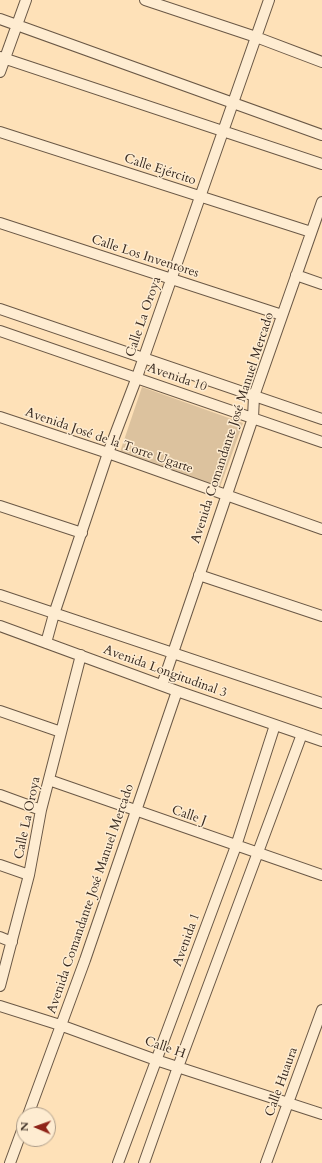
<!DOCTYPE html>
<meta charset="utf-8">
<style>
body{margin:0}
#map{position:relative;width:322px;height:1163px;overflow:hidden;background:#fee1b8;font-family:Cardo,serif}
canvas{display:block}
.north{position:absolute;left:16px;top:1107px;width:40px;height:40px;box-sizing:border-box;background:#feecd1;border:1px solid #af9e8a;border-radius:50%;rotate:272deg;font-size:11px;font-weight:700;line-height:16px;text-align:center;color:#382a20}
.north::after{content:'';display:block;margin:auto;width:14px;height:18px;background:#8f2418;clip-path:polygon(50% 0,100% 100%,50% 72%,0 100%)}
</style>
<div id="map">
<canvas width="322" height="1163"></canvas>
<div class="north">N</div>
</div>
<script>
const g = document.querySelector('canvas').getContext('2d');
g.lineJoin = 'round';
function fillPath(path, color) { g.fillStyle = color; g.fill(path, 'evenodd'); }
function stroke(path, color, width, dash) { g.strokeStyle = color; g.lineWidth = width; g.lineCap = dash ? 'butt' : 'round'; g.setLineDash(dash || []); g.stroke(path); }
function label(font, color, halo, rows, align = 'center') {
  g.font = font + ' Cardo,serif'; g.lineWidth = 3; g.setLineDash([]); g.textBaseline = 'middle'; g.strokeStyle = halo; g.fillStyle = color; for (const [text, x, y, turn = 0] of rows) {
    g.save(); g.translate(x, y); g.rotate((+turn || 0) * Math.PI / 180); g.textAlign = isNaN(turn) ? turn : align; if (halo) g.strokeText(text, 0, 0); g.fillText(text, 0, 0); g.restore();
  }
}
const green = new Path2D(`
 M142 387 243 423 220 487 120 452Z`);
const street = new Path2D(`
 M145 0 256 37 322 62
 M0 19 322 135
 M0 57 322 164
 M0 72 26 0
 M0 132 311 232
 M0 223 282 315
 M296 275 322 284
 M0 309 322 419
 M0 331 322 442
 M0 417 108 453 322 529
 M0 506 82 533
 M199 575 322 616
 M0 595 322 703
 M0 626 177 691 322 741
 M46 643 54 614 108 453 137 377 269 0
 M162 685 253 418 254 396 322 202
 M0 711 61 732
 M49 780 322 875
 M0 795 41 810
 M0 865 29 875
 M0 937 12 942
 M0 986 29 875 41 810 81 655
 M0 1006 60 1025 156 1060 322 1114
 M28 1115 85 960 177 691
 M10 1163 24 1125
 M118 1163 236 846 275 725
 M144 1163 178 1067 302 734
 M266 1163 322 1010`);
const streetNames = [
 ["Calle Ejército",160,170,18],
 ["Calle Los Inventores",145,257,18],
 ["Calle La Oroya",144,317,-71],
 ["Avenida 10",177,378,19],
 ["Avenida Comandante José Manuel Mercado",233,428,-72],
 ["Avenida José de la Torre Ugarte",109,441,19],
 ["Avenida Longitudinal 3",165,672,20],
 ["Calle J",189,816,19],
 ["Calle La Oroya",28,818,-78],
 ["Avenida Comandante José Manuel Mercado",91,899,-71],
 ["Avenida 1",187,940,-70],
 ["Calle H",165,1048,19],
 ["Calle Huaura",282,1082,-70]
];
fillPath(green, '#dcc29e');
stroke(street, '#6a5846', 12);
stroke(street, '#feecd1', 10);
label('13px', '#382a20', '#feecd1', streetNames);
</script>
